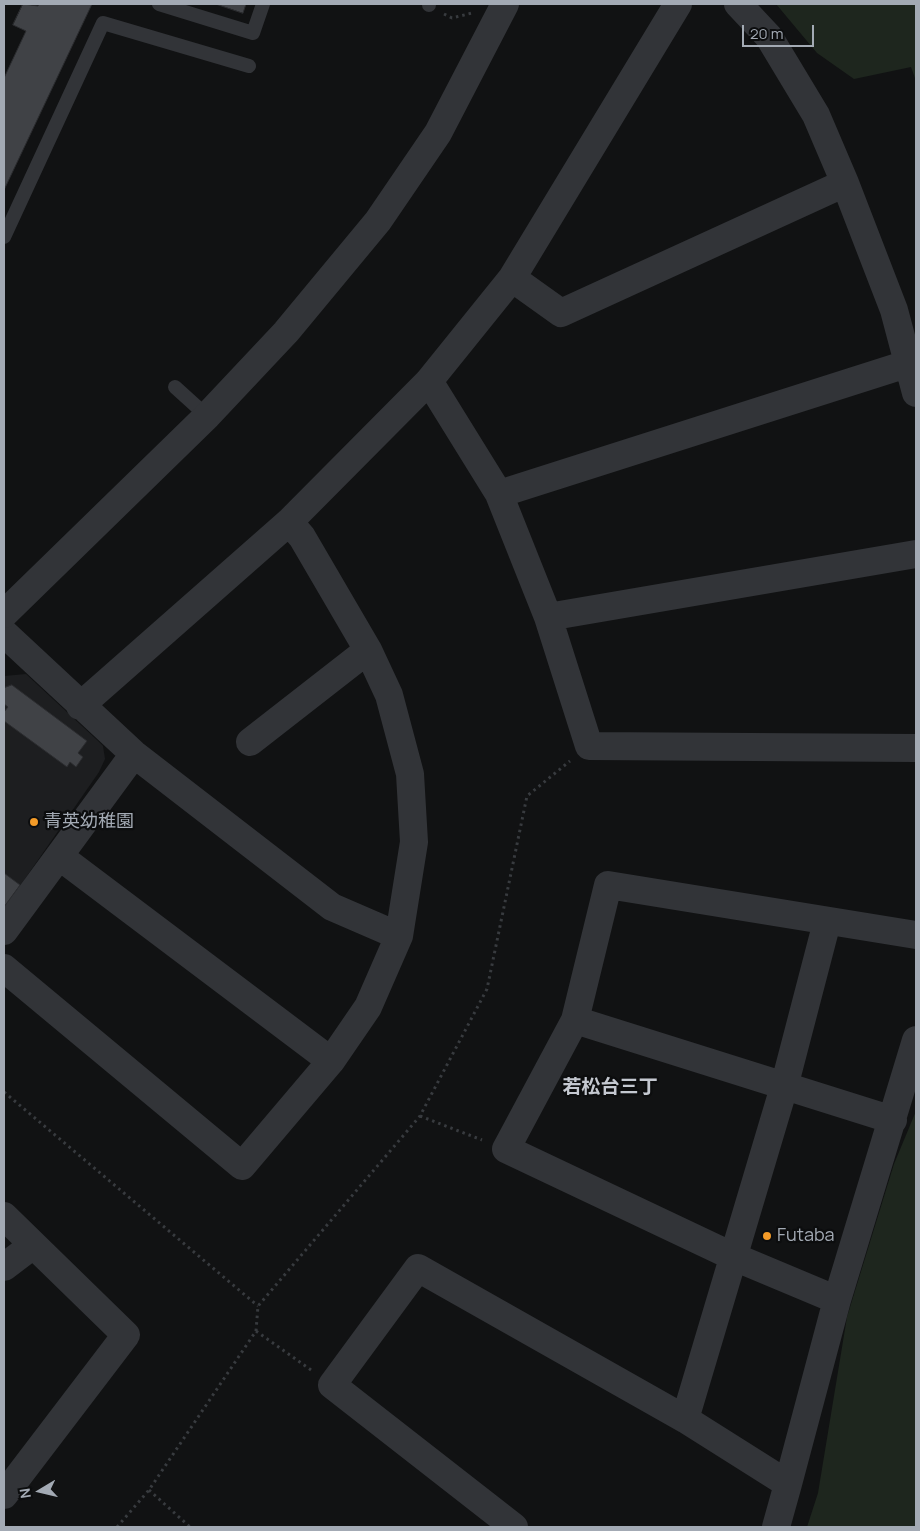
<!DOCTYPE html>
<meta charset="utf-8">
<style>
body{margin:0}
#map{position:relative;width:920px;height:1531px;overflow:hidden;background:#111213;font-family:Manrope,sans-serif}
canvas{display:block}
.frame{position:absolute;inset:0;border:5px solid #a3aab4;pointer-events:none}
.north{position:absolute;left:15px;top:1466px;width:50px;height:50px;-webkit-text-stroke:4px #0c0d0e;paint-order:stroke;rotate:261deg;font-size:14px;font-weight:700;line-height:20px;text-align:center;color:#a3aab4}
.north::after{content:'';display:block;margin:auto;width:18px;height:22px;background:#a3aab4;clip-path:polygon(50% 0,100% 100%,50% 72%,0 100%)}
.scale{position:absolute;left:742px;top:25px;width:72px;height:22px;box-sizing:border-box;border:2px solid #a3aab4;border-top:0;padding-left:6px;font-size:15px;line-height:18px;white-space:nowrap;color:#a3aab4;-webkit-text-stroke:4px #0c0d0e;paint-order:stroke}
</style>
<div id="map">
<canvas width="920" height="1531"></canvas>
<div class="frame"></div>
<div class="north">N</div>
<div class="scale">20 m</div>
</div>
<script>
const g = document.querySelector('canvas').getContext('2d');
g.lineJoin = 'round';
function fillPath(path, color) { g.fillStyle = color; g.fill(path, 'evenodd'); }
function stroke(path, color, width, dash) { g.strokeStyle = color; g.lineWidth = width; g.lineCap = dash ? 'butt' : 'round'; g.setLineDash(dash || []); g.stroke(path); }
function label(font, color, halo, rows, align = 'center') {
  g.font = font + ' Manrope,"Noto Sans JP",sans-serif'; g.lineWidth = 4.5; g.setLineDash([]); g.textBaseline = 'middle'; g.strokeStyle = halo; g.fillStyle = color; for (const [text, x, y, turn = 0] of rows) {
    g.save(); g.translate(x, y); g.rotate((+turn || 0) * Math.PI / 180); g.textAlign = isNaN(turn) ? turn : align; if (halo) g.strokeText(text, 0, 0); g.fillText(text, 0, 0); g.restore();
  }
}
const built = new Path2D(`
 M26 674 97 740 103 746 105 759 99 772 4 909V676Z`);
const green = new Path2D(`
 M776 4H916V81L911 67 854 79 817 53Z
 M916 1111V1527H807L818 1493 847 1317 894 1164Z`);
const building = new Path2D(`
 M23 4 38 6 39 4H92L4 190V78L26 31 13 25Z
 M216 4H246L243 13Z
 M12 685 87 741 78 753 83 757 76 767 70 762 67 767 4 721V712L8 707 4 704V688Z
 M4 873 20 885 4 907Z`);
const path = new Path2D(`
 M444 14 452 18 472 13
 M4 1092 258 1306
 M420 1116 482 1140
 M256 1331 311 1370
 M149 1490 190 1527
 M117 1527 149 1490 256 1331 258 1306 420 1116 487 989 527 796 570 761`);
const service = new Path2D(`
 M159 4 253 33 263 4
 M429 5V4
 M4 237 103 23 249 66
 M175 387 207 416`);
const minor = new Path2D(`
 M738 4 769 37 816 115 845 183 894 310 916 393
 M512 278 561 313 845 183
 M429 381 499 494 548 617 589 746 916 748
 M499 494 910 363
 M548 617 916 554
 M4 633 134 754 332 907 399 936
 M80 706 289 522 429 381 512 278 678 4
 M250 742 368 650
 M59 856 331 1061
 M4 931 134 754
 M4 968 242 1166 331 1061 368 1007 399 936 414 842 410 774 389 695 368 650 302 537 289 522
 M575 1020 893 1120
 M4 1216 126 1335 4 1495
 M4 1267 33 1245
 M837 1300 732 1256 506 1149 575 1020 608 885 916 935
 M685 1419 784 1087 827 922
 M788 1484 837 1300 916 1040
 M514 1527 332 1385 418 1268 685 1419 788 1484 776 1527`);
const tertiary = new Path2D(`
 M4 614 207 416 286 332 378 221 438 133 505 4`);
const markers = [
 [34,822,5,"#f49b28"],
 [767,1236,5,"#f49b28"]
];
const poiNames = [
 ["青英幼稚園",44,822],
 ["Futaba",777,1236]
];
const neighbourhoodNames = [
 ["若松台三丁",610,1088]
];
fillPath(built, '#1d1e20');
fillPath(green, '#1e261e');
fillPath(building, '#404246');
stroke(building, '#2b2c2f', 1);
stroke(path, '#383b3f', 3, [2.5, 4]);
stroke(service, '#323438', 14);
stroke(minor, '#323438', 28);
stroke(tertiary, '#323438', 28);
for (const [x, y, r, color] of markers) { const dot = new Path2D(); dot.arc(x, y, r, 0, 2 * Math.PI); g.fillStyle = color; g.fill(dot); stroke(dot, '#0c0d0e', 2); }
label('18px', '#a3aab4', '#0c0d0e', poiNames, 'left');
label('bold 19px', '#c4c8d0', '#0c0d0e', neighbourhoodNames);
</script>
